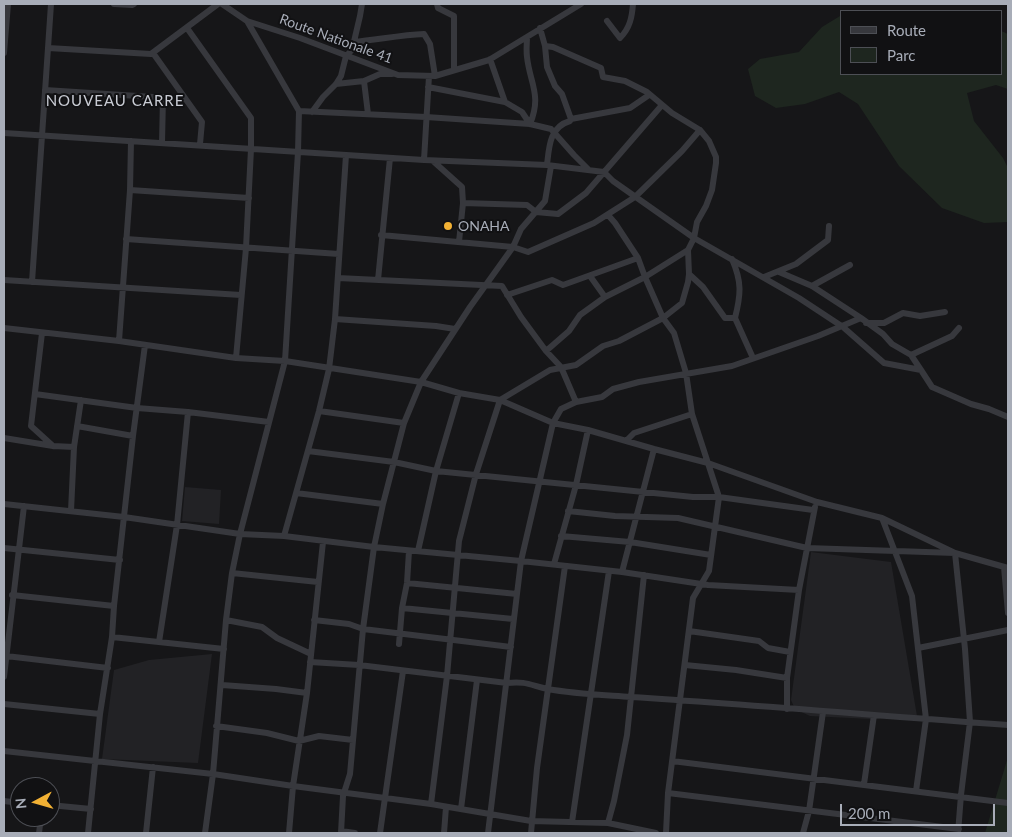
<!DOCTYPE html>
<style>
body{margin:0}
#map{position:relative;width:1012px;height:837px;overflow:hidden;background:#161618;font-family:Lato,sans-serif}
canvas{display:block}
.frame{position:absolute;inset:0;border:5px solid #a8adb8;pointer-events:none}
.legend{position:absolute;left:840px;top:10px;width:162px;height:65px;box-sizing:border-box;background:#111113;border:1px solid #4d4f55;margin:0;padding:6px 9px;list-style:none;font-size:15px;color:#a8adb8}
.legend li{display:flex;align-items:center;gap:10px;height:25px}
.legend b{width:25px;border:1px solid #4d4f55}
.north{position:absolute;left:10px;top:777px;width:50px;height:50px;box-sizing:border-box;background:#111113;border:1px solid #4d4f55;border-radius:50%;rotate:264deg;font-size:14px;font-weight:700;line-height:20px;text-align:center;color:#a8adb8}
.north::after{content:'';display:block;margin:auto;width:18px;height:22px;background:#f2b134;clip-path:polygon(50% 0,100% 100%,50% 72%,0 100%)}
.scale{position:absolute;left:840px;top:804px;width:155px;height:22px;box-sizing:border-box;border:2px solid #a8adb8;border-top:0;padding-left:6px;font-size:15px;line-height:18px;white-space:nowrap;color:#a8adb8;-webkit-text-stroke:4px #111113;paint-order:stroke}
</style>
<div id="map">
<canvas width="1012" height="837"></canvas>
<div class="frame"></div>
<ul class="legend">
<li><b style="height:6px;background:#37383d"></b>Route</li>
<li><b style="height:14px;background:#1e261f"></b>Parc</li>
</ul>
<div class="north">N</div>
<div class="scale">200 m</div>
</div>
<script>
const g = document.querySelector('canvas').getContext('2d');
g.lineJoin = 'round';
function fillPath(path, color) { g.fillStyle = color; g.fill(path, 'evenodd'); }
function stroke(path, color, width, dash) { g.strokeStyle = color; g.lineWidth = width; g.lineCap = dash ? 'butt' : 'round'; g.setLineDash(dash || []); g.stroke(path); }
function label(font, color, halo, rows, align = 'center') {
  g.font = font + ' Lato,sans-serif'; g.lineWidth = 4; g.setLineDash([]); g.textBaseline = 'middle'; g.strokeStyle = halo; g.fillStyle = color; for (const [text, x, y, turn = 0] of rows) {
    g.save(); g.translate(x, y); g.rotate((+turn || 0) * Math.PI / 180); g.textAlign = isNaN(turn) ? turn : align; if (halo) g.strokeText(text, 0, 0); g.fillText(text, 0, 0); g.restore();
  }
}
const built = new Path2D(`
 M185 487 221 490 219 524 182 521Z
 M811 552 891 562 917 716 871 719 810 716 795 709 791 700Z
 M212 654 198 763 102 759 114 670 149 660Z`);
const green = new Path2D(`
 M840 16 841 74H1001V31L1008 34V89L996 85 967 93 974 121 1003 158 1008 168V222L984 223 942 208 899 166 858 104 839 92 805 104 776 108 755 96 748 69 760 59 799 52 822 27Z
 M1008 757V833H985Z`);
const minor = new Path2D(`
 M114 4 132 5 134 4
 M222 4 247 21 300 38 398 75 435 76 489 60 581 4
 M437 4 438 8 454 16V70
 M607 21 620 38C630 28 632 17 633 4
 M187 28 251 118V149L246 248 236 358
 M540 28 545 46 547 67 555 86 562 94 571 119 570 121C549 127 549 148 547 165
 M527 37C527 43 526 50 527 57 530 84 542 95 530 124
 M353 42C377 40 400 35 424 34L430 44 435 76
 M48 48 151 54 218 4
 M4 53 8 4
 M153 53 202 122 200 144
 M490 59 505 102
 M364 81 368 114
 M336 84 364 81 380 74H392
 M428 87 505 102 522 112 530 124
 M45 90 184 99
 M299 111 426 117 530 124 551 129 574 155 589 170
 M312 112 323 97 336 84 341 76 346 56 352 50 360 16 362 4
 M571 119 630 108 649 95
 M700 130 709 141 716 157V163L712 190 706 206 697 222 694 238 688 250 689 274 703 287 725 318H735L753 358
 M4 133 424 160 547 165 604 172 613 181 694 238 799 298 843 327 884 363 921 370 932 387 971 404 989 409 1008 417
 M162 143 163 97
 M424 160 429 76
 M433 161 462 187 463 203 459 242
 M130 190 249 198
 M463 203 527 205 536 212 558 214 586 193 662 105
 M608 215 615 223 638 258 645 277 663 318 674 333 686 373 692 414 719 497 709 571 693 598 668 793 666 833
 M381 235 513 247 528 252 594 223 635 197 682 151 700 130 672 113 647 92 625 81 603 77 601 68 553 47 545 46
 M126 239 339 254
 M732 259C742 282 741 294 735 318
 M779 272 812 286 861 318 883 334 892 344 911 355 921 370
 M590 276 605 297
 M764 277 796 264 828 240 829 226
 M338 278 502 286 521 317 546 351 561 367 576 402
 M4 280 241 295
 M378 280 390 158
 M32 282 51 4
 M812 286 850 265
 M507 295 552 280 563 285 638 258
 M335 319 436 326 455 329
 M866 323H884L903 313 920 316 945 312
 M4 328 119 341 236 358 285 361 421 382 459 393 500 400 553 423 588 430 654 449 708 463 817 502 882 518 955 553 965 649 970 722 961 795 958 833
 M42 333 31 426 53 446
 M119 341 130 190 131 141
 M546 351 569 331 580 315 605 297 645 277 688 250
 M911 355 952 336 959 328
 M35 394 137 408 188 412 269 422
 M319 411 404 423
 M77 426 133 436
 M4 438 53 446 74 447
 M626 441 634 433 692 414
 M308 451 394 462 436 471 693 497H719L813 510
 M296 493 383 504
 M4 504 124 517 240 534 284 536 374 547 521 561 622 572 708 585 799 590
 M71 511 74 447 81 400
 M568 511 615 516 678 518 807 548 955 553 1008 568
 M882 518 912 596 926 719 916 791
 M284 536 319 411 329 369 335 319 346 155
 M561 536 630 542 711 555
 M4 548 120 560
 M418 551 436 471 459 393
 M554 564 576 485 588 430
 M1004 567 1008 613
 M622 572 654 449
 M232 573 318 582
 M407 583 517 594
 M12 595 114 606
 M402 608 513 619
 M226 620 262 627 277 638 311 654
 M314 620 349 624 363 629 511 647
 M689 631 759 641 768 648 790 652
 M112 637 224 649
 M159 642 177 525 188 412
 M399 644 402 608 407 583 409 551
 M918 648 1008 630
 M6 656 108 668
 M310 662 359 665 507 683C526 681 530 685 548 689 574 694 604 695 631 697 757 705 882 716 1008 725
 M685 665 736 670 787 678
 M4 677 24 506
 M222 685 276 689 307 693
 M4 704 100 714
 M787 709V678L799 590 815 507
 M216 726 267 733 299 741 319 736 353 740
 M4 751 213 774 293 786 431 804 531 821 608 823 656 833
 M672 761 1008 803
 M864 784 874 715
 M668 793 959 829
 M4 801 20 803
 M431 804 447 676 459 541 476 474 500 400 550 370 576 365 603 346 619 341 663 318 682 303 688 282 689 274
 M50 805 91 809
 M461 809 477 680
 M572 822 609 571
 M608 823 614 801 627 735 644 575
 M341 831 355 833
 M39 833 41 817
 M88 833 100 714 112 637 114 606 133 436 145 345
 M146 833 153 767
 M205 833 213 774 226 620 232 573 240 534 285 361 298 152 299 111 247 21
 M289 833 293 786 307 693 323 542
 M341 833 343 796 350 774 363 629 374 547 383 504 404 423 421 382 470 307 513 247 521 229 545 201 551 166
 M380 833 403 671
 M444 833 446 807
 M488 833 521 561 553 423 561 409 576 402 602 397 613 389 639 382 732 366 818 336 861 318
 M531 833 537 768 565 566
 M803 833 809 811 823 712`);
const markers = [
 [448,226,5,"#f2b134"]
];
const streetNames = [
 ["Route Nationale 41",336,39,20]
];
const poiNames = [
 ["ONAHA",458,226]
];
const neighbourhoodNames = [
 ["NOUVEAU CARRE",115,101]
];
fillPath(built, '#222225');
fillPath(green, '#1e261f');
stroke(minor, '#37383d', 6);
for (const [x, y, r, color] of markers) { const dot = new Path2D(); dot.arc(x, y, r, 0, 2 * Math.PI); g.fillStyle = color; g.fill(dot); stroke(dot, '#111113', 2); }
label('14px', '#a8adb8', '#111113', streetNames);
label('14px', '#a8adb8', '#111113', poiNames, 'left');
g.letterSpacing = '1px';
label('15px', '#c9ccd4', '#111113', neighbourhoodNames);
g.letterSpacing = '0px';
</script>
